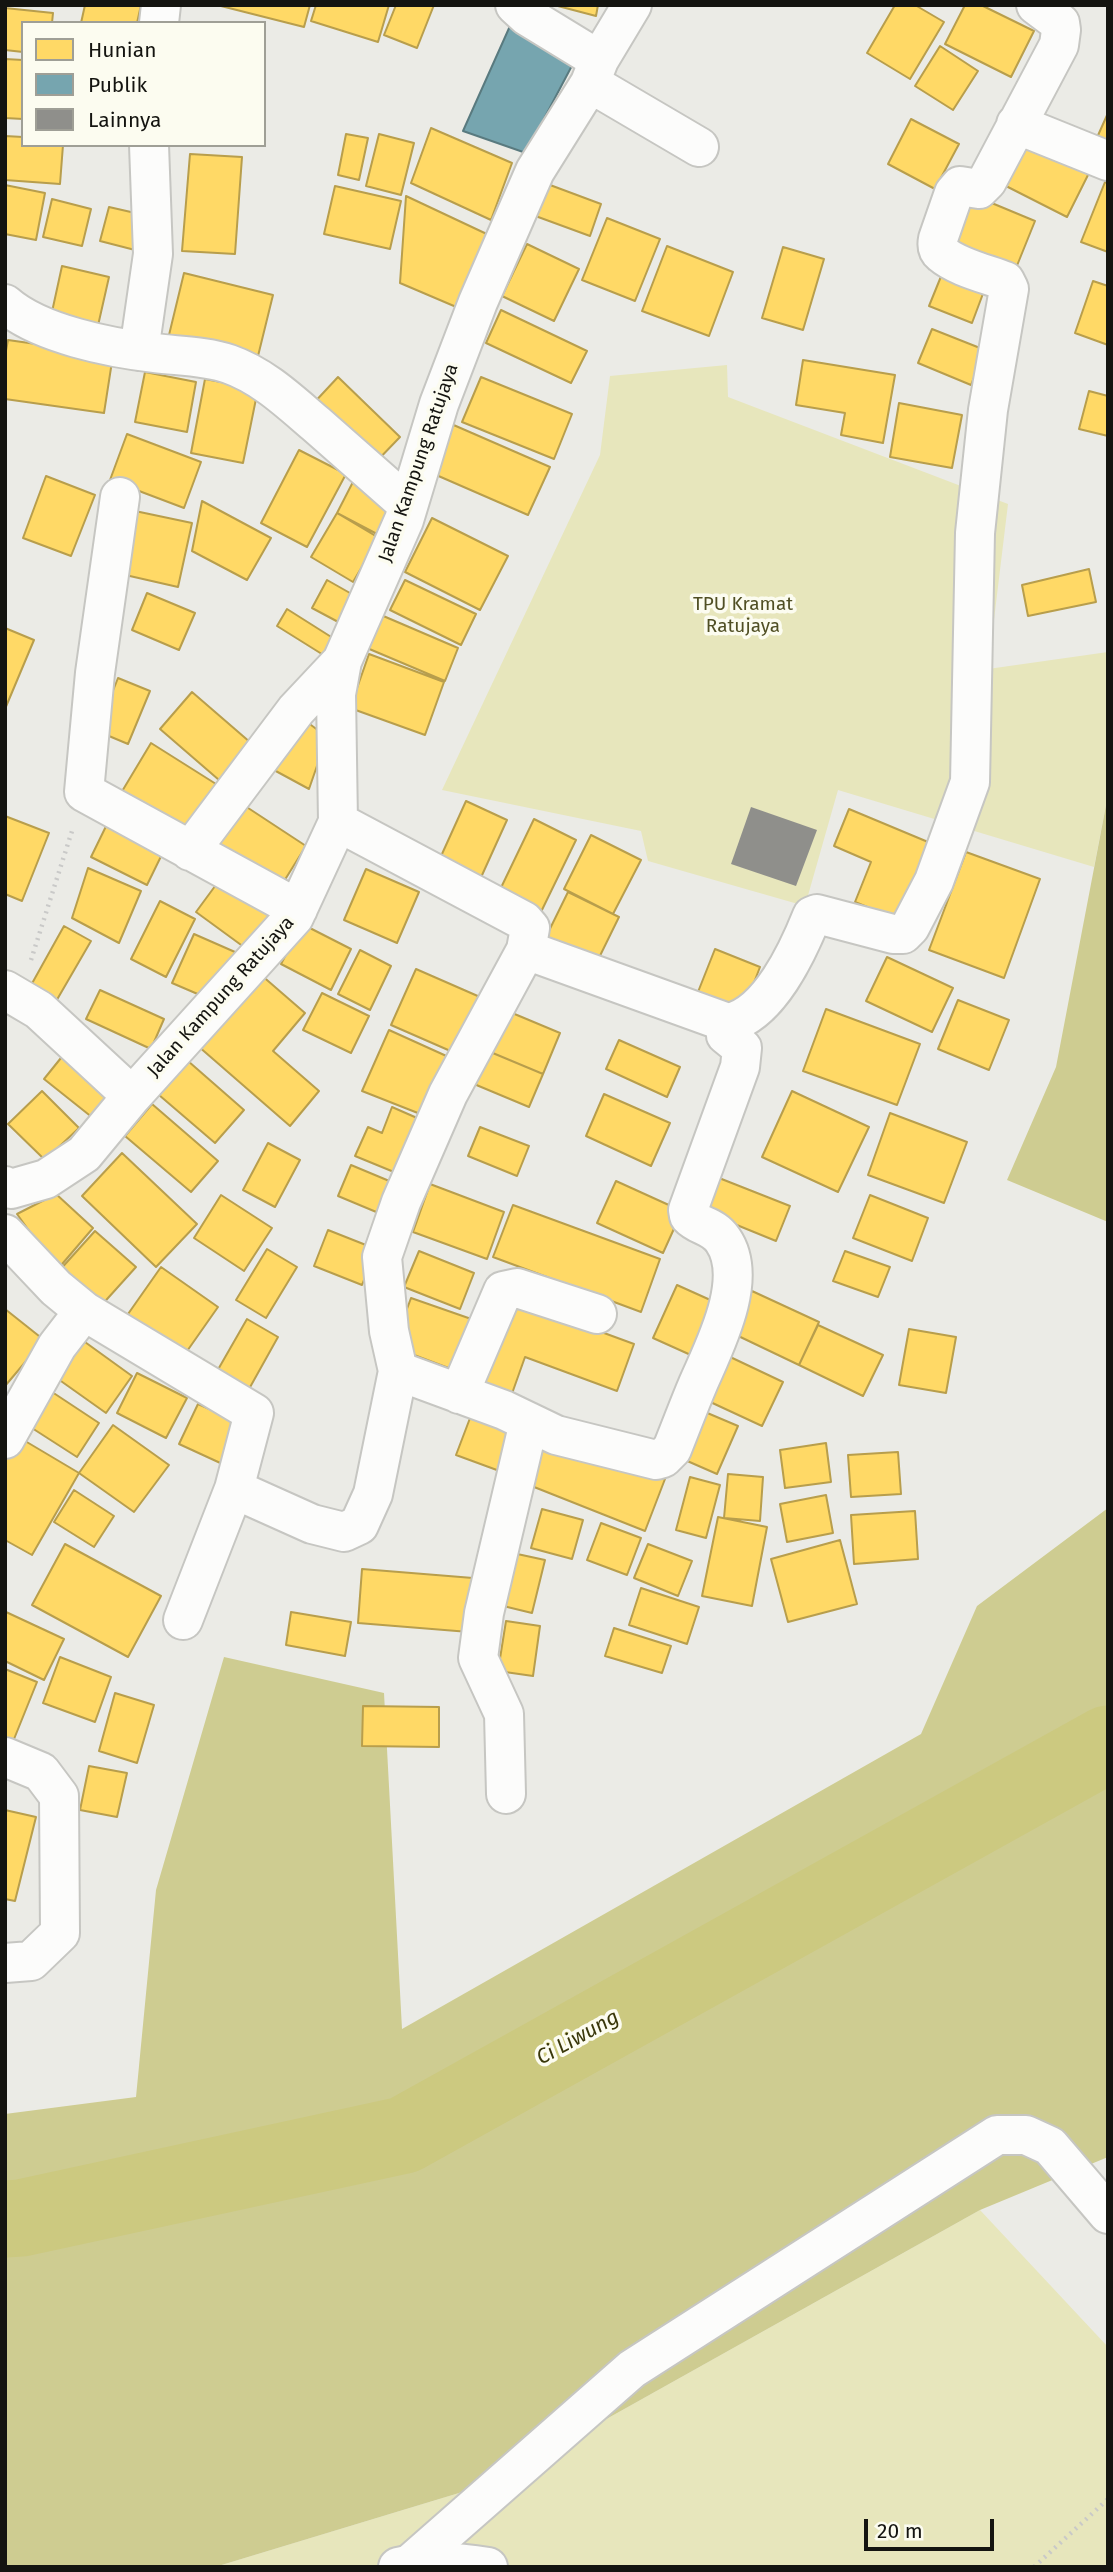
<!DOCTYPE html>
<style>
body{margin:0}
#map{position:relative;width:1113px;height:2572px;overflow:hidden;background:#ebebe6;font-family:"Fira Sans",sans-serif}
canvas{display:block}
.frame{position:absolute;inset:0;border:7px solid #141410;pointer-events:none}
.legend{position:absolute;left:21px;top:21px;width:245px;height:126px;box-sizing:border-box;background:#fcfcf0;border:2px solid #9f9f96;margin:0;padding:9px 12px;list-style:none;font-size:21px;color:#141410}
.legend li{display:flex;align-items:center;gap:14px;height:35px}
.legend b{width:35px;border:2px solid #9f9f96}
.scale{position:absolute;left:864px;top:2519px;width:130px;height:32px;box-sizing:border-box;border:4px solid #141410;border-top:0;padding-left:9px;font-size:21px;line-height:24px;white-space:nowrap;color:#141410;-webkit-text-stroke:5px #fcfcf0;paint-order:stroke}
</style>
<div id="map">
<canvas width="1113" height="2572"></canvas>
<div class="frame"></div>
<ul class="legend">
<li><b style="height:19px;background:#ffd966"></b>Hunian</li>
<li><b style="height:19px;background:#76a5af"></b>Publik</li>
<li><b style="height:19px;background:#8f8f8b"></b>Lainnya</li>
</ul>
<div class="scale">20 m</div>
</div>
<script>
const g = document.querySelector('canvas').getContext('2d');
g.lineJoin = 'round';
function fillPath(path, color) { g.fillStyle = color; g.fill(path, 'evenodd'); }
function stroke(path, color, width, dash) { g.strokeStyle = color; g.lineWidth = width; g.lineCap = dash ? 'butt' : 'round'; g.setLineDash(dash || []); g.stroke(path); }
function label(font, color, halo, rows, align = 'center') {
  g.font = font + ' "Fira Sans",sans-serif'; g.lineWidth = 7; g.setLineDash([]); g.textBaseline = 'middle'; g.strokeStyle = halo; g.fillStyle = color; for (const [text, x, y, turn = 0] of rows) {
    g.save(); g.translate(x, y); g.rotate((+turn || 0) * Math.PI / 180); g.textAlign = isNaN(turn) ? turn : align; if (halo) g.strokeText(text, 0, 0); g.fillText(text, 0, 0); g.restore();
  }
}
const green = new Path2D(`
 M727 365 728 397 1008 504 988 669 1108 652V795L1094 867 838 790 805 906 648 861 641 831 442 790 600 455 610 376Z
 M980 2210 1108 2347V2567H215L492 2483Z`);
const forest = new Path2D(`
 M1108 795V1222L1007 1180 1056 1067Z
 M1108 1508V2157L980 2210 492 2483 215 2567H5V2114L136 2097 156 1890 224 1657 384 1693 402 2029 921 1734 977 1606Z`);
const homes = new Path2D(`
 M85 5H141L137 23H81Z
 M217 5H310L304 27Z
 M316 5H389L378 42 311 21Z
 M396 5H434L417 48 384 35Z
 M554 5H598L596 16Z
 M895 5H915L944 22 910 79 867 53Z
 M965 5H981L1034 31 1011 77 945 44Z
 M5 8 53 13 52 23H23V52L5 50Z
 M940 46 978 71 953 110 915 86Z
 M5 59 23 60V119L5 118Z
 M1108 113V147L1095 142Z
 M911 119 959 144 935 189 888 164Z
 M431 128 512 163 491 220 411 183Z
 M346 134 368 138 359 180 338 175Z
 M379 134 414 143 401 195 366 186Z
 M5 136 23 137V145H63L60 184 5 180Z
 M1026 136 1091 169 1067 217 1002 184Z
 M190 154 242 157 235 254 182 251Z
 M542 182 601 204 590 236 530 214Z
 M1105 182 1108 183V252L1081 242Z
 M5 185 45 193 36 240 5 234Z
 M335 186 401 201 390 249 324 234Z
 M970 194 1035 221 1014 273 949 246Z
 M406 196 491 236 468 312 400 283Z
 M52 199 91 209 82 246 43 237Z
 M109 207 144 215 135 250 100 241Z
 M607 218 660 239 635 301 582 280Z
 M527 244 579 269 554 321 502 296Z
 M667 246 733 272 709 336 642 311Z
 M783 247 824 259 803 330 762 318Z
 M62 266 109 277 97 330 50 321Z
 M184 273 273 295 258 356 169 335Z
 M942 274 984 291 972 323 929 306Z
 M1093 281 1108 286V345L1075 333Z
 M501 310 587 351 571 383 486 343Z
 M932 329 985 350 971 385 918 363Z
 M8 340 113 355 104 413 5 399V356Z
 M803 360 895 375 883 443 841 435 845 413 796 405Z
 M145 372 196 382 187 432 135 422Z
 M338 377 400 437 373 465 311 406Z
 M481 377 572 414 554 459 462 422Z
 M205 379 258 389 243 463 191 453Z
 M1089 391 1108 396V436L1079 429Z
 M899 403 962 415 952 468 890 457Z
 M449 423 550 467 528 515 427 471Z
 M127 434 201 462 184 508 110 480Z
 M299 450 346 474 307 547 261 523Z
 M46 476 95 495 71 556 23 538Z
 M355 478 395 499 377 534 337 513Z
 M202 501 271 538 247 580 192 551Z
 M135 511 192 523 178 587 121 574Z
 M337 513 379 538 353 582 311 557Z
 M432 518 508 556 480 610 405 572Z
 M1089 569 1096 602 1028 616 1022 585Z
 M327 580 357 597 342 624 312 608Z
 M405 580 476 614 461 645 390 610Z
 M147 593 195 613 179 650 132 630Z
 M287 609 336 640 325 656 277 626Z
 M381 615 458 648 445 681 367 648Z
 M5 628 34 640 5 709Z
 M369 654 444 682 425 735 350 708Z
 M118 678 150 691 128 744 97 731Z
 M192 692 251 743 219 780 160 729Z
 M299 716 327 737 309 789 261 763Z
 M151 743 216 784 182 838 118 798Z
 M466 801 507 820 478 884 437 865Z
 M239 802 306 846 281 886 213 843Z
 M849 809 940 847 909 924 855 902 871 862 834 846Z
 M112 814 168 842 147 885 91 857Z
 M5 816 49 833 22 901 5 894Z
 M534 819 576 840 539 916 497 896Z
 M591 835 641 860 613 914 564 889Z
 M966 852 1040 879 1004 978 929 950Z
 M88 868 141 891 119 943 72 918Z
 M366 869 419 892 397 943 344 920Z
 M221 878 273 915 248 950 196 912Z
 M568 892 619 917 593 970 542 945Z
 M160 901 195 919 166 977 131 959Z
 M302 924 351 949 331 990 281 964Z
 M64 926 91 941 51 1010 25 996Z
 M194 934 235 952 214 1001 172 983Z
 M715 949 760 967 742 1014 696 997Z
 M360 950 391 966 370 1010 338 994Z
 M887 957 953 988 932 1032 866 1001Z
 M416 969 480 997 455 1053 391 1025Z
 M260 974 305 1013 273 1051 319 1091 290 1126 198 1046Z
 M100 990 164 1019 151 1049 86 1019Z
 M322 993 369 1016 351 1053 303 1030Z
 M958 1000 1009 1020 989 1070 938 1049Z
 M826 1009 920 1044 897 1105 803 1071Z
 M505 1010 560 1033 543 1074 488 1051Z
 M389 1030 453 1059 428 1117 362 1091Z
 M619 1040 680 1067 667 1097 606 1069Z
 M69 1048 118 1086 93 1118 44 1079Z
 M488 1051 543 1074 529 1107 474 1084Z
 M188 1061 244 1110 215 1143 159 1095Z
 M42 1091 79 1128 45 1160 8 1124Z
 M792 1091 869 1127 838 1192 762 1157Z
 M604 1094 670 1123 651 1166 586 1136Z
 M152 1104 218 1161 191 1192 125 1136Z
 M392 1107 433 1125 411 1179 355 1156 368 1127 382 1133Z
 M890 1113 967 1142 944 1203 868 1175Z
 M480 1127 529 1146 517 1176 468 1156Z
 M268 1143 300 1160 275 1207 243 1190Z
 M122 1153 197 1224 156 1267 82 1196Z
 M351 1165 406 1188 393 1219 338 1196Z
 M714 1176 790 1206 776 1241 700 1210Z
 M616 1181 682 1211 663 1253 597 1223Z
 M430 1184 504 1212 487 1259 413 1232Z
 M56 1194 93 1228 57 1270 17 1214Z
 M221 1195 272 1228 244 1271 194 1238Z
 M870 1195 928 1218 912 1261 853 1238Z
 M513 1205 660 1259 641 1312 493 1257Z
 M328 1230 376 1249 362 1285 314 1266Z
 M95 1231 136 1267 99 1308 58 1272Z
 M267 1249 297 1267 266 1318 236 1300Z
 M419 1251 474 1273 460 1309 404 1287Z
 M845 1251 890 1267 878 1297 833 1281Z
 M161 1267 218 1307 178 1364 121 1324Z
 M677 1285 717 1303 693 1356 653 1338Z
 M752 1291 819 1322 799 1365 732 1333Z
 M506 1297 634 1344 617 1391 525 1357 509 1402 473 1388Z
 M411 1298 477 1321 459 1372 393 1347Z
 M5 1309 44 1340 5 1386Z
 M247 1319 278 1337 244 1398 212 1380Z
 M818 1325 883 1355 863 1396 799 1365Z
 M909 1329 956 1337 946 1393 899 1385Z
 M78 1337 132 1376 106 1413 51 1374Z
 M726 1355 783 1382 762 1426 706 1400Z
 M137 1373 187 1398 166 1438 117 1413Z
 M43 1386 99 1423 77 1457 21 1421Z
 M198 1404 248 1426 229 1467 179 1444Z
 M475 1405 523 1423 505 1473 456 1455Z
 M705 1412 738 1426 717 1474 685 1460Z
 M113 1425 169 1465 134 1512 79 1473Z
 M543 1433 665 1479 645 1531 524 1483Z
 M15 1435 79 1473 32 1555 5 1540V1451Z
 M826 1443 831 1482 785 1488 780 1450Z
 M898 1452 901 1494 851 1497 848 1455Z
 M728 1474 763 1477 760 1521 724 1518Z
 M690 1477 720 1485 706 1538 676 1530Z
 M74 1490 114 1516 94 1547 54 1522Z
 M826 1495 833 1533 787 1542 780 1504Z
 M542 1509 583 1520 572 1559 531 1548Z
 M915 1511 918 1559 854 1564 851 1515Z
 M718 1517 767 1527 752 1606 702 1596Z
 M601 1523 641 1538 627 1575 587 1560Z
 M840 1540 857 1604 788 1622 771 1559Z
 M65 1544 161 1596 128 1657 32 1605Z
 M648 1544 692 1561 678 1596 634 1578Z
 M508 1552 545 1560 532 1613 495 1604Z
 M362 1569 473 1578 469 1632 358 1623Z
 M641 1588 699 1607 687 1644 629 1625Z
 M6 1612 64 1639 44 1680 5 1661Z
 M291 1612 351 1622 345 1656 286 1645Z
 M506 1621 540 1626 533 1676 498 1671Z
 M614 1628 671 1646 662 1673 605 1656Z
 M60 1657 111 1677 95 1722 43 1703Z
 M5 1669 37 1682 10 1749 5 1747Z
 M115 1693 154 1705 137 1763 99 1751Z
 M363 1706 439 1707V1747L362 1746Z
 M89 1766 127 1773 117 1817 80 1810Z
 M5 1810 36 1817 15 1901 5 1899Z`);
const public = new Path2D(`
 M510 26 576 58 526 153 463 131Z`);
const river = new Path2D(`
 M5 2219 21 2218 404 2135 1108 1744`);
const building = new Path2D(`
 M751 807 817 830 796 886 731 864Z`);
const path = new Path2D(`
 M31 960 72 831
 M1034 2567 1108 2499`);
const street = new Path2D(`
 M515 5 527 16 599 60
 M159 23 161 5
 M590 83 699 147
 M1016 124 1108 161
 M5 304C39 334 111 348 155 353 179 356 206 356 229 364 263 376 289 401 316 424 347 451 377 478 408 505
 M139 351 153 254 149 145
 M120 497 95 673 84 792 298 909
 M190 851 296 710 342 661
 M526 950 728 1023C769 1015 798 951 812 916L817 914 893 934H903L910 927 934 881 970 782 975 533 988 410 1009 289 1005 281C987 274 957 267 942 254 937 250 937 244 938 239L954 193 960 186 979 189 987 181 1059 45 1061 30 1060 23 1036 5
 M5 990 39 1010 132 1096
 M5 1186 11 1189 46 1179 84 1154 132 1096 294 917 338 822 336 694 342 661 404 520 439 404 478 302 535 171 590 83 599 60 632 5
 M5 1234 56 1288 84 1311 254 1413 234 1489 183 1620
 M398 1371 504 1410 556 1435 656 1460 663 1458 672 1449C681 1427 689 1405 698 1384 714 1347 750 1279 723 1240 713 1225 699 1227 689 1216L688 1210 740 1067 742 1048 726 1035 728 1023
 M459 1394 503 1291 517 1288 597 1314
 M5 1439 57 1346 84 1311
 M234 1489 312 1524 344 1532 359 1525 373 1494 398 1371 389 1331 382 1257 401 1202 448 1094 526 950 530 928 524 921 338 822
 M5 1757 41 1772 59 1796 60 1933 31 1961 5 1963
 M506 1794 504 1714 478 1658 484 1613 529 1422
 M410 2564 632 2369 997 2135H1026L1050 2146 1108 2214`);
const secondary = new Path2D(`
 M398 2567C427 2560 459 2562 488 2567`);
const streetNames = [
 ["Jalan Kampung Ratujaya",419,463,-71],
 ["Jalan Kampung Ratujaya",221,997,-48]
];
const parkNames = [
 ["TPU Kramat",743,605],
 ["Ratujaya",743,627]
];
const waterNames = [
 ["Ci Liwung",578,2038,-29]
];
fillPath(green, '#e7e6bc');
fillPath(forest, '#cecc91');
fillPath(homes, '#ffd966');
stroke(homes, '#b89e4c', 2);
fillPath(public, '#76a5af');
stroke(public, '#597a7f', 2);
stroke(river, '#ccc980', 77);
fillPath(building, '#8f8f8b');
stroke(street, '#c6c6c2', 42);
stroke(secondary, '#c6c6c2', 42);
stroke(path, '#c9c9c8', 4.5, [2, 5]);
stroke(street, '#fcfcfb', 38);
stroke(secondary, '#fcfcfb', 38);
label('19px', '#141410', '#fcfcf0', streetNames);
label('19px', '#504f24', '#fcfcf0', parkNames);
label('italic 21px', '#39370a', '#fcfcf0', waterNames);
</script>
